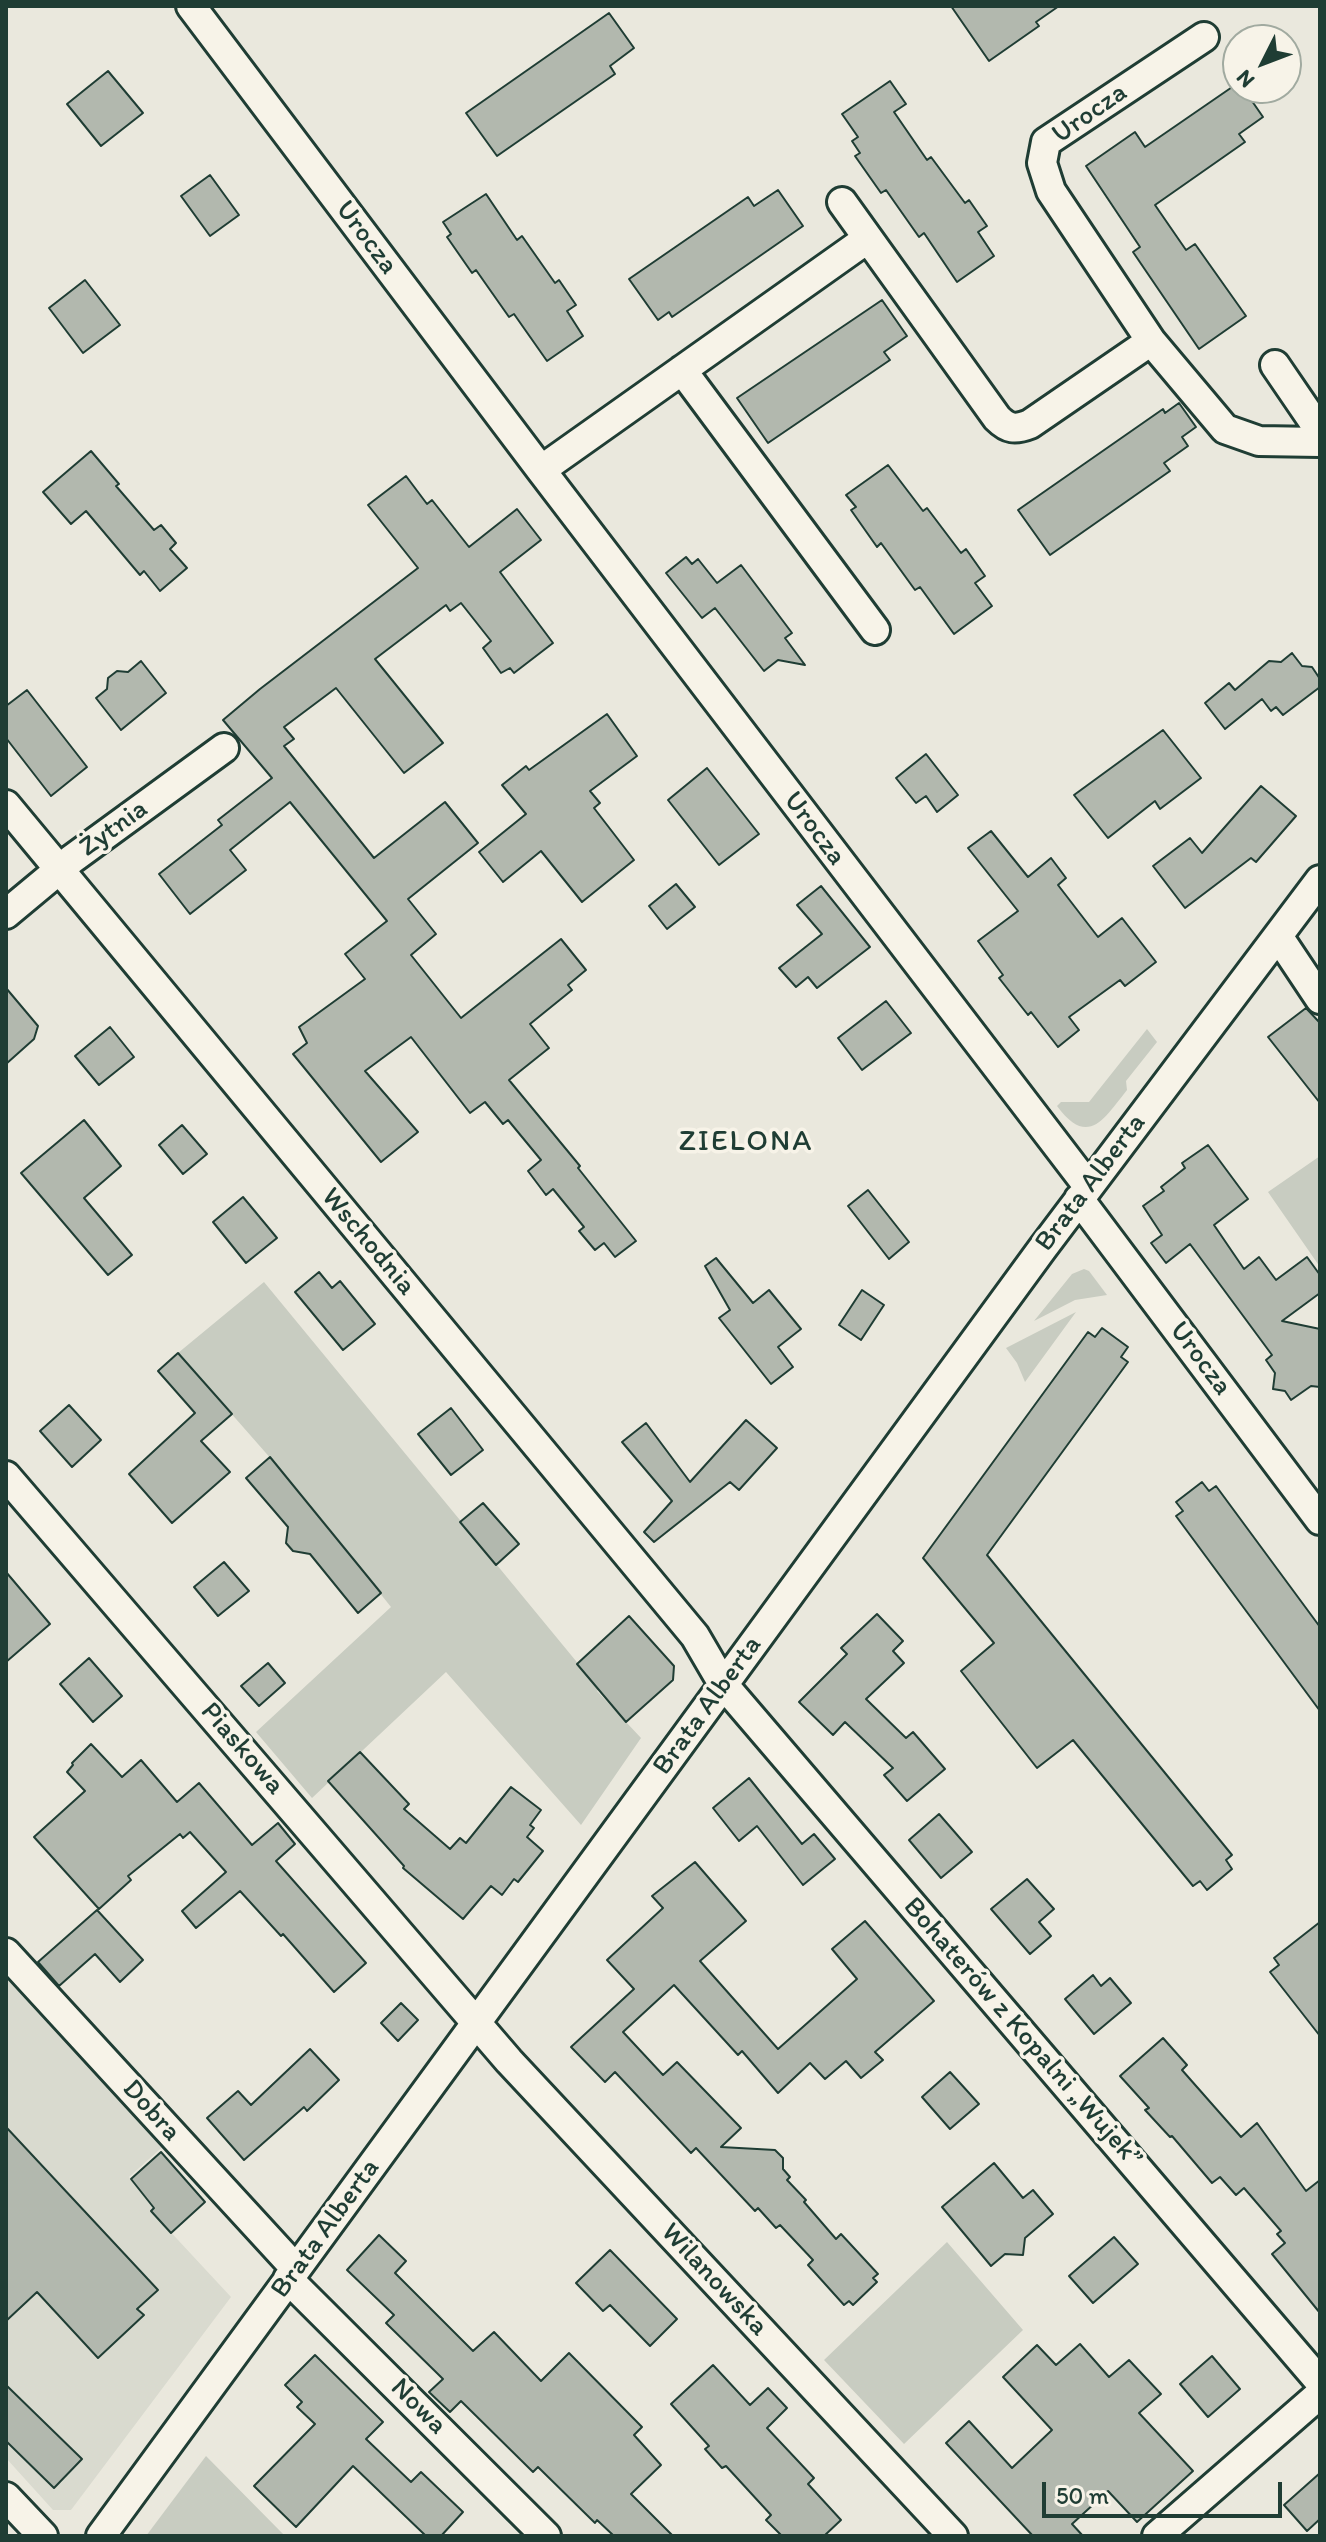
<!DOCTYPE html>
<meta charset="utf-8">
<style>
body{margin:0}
#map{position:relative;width:1326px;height:2542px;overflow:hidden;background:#eae8dd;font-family:Itim,sans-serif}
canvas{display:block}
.frame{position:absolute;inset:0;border:8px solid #1f3d34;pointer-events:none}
.north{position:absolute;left:1222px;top:24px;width:80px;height:80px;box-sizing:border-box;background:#f7f3e8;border:2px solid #a1aaa0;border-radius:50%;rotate:228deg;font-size:22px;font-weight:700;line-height:32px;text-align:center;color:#1f3d34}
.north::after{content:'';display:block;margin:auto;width:28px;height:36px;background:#1f3d34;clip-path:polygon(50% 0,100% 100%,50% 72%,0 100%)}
.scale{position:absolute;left:1042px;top:2482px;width:240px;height:36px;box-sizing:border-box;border:4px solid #1f3d34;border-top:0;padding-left:10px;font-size:24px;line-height:28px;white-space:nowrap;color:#1f3d34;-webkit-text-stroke:6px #f7f3e8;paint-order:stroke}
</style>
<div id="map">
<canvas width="1326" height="2542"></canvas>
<div class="frame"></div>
<div class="north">N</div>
<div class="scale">50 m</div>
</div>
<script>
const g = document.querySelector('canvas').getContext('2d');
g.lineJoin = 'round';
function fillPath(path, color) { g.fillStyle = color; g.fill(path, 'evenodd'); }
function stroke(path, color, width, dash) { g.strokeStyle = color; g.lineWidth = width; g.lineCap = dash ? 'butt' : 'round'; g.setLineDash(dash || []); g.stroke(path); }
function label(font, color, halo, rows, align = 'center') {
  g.font = font + ' Itim,sans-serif'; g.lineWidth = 7; g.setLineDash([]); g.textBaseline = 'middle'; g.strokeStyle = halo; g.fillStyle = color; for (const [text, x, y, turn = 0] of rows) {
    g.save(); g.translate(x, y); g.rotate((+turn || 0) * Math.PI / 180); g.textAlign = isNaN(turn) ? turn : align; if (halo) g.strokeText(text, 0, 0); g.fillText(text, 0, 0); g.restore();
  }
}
const built = new Path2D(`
 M6 1977 14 1985 21 1980 168 2142 129 2177 154 2208 152 2212 231 2297 71 2510H53L6 2458Z`);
const green = new Path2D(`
 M1147 1029 1157 1042 1126 1081 1127 1090C1104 1119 1088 1148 1057 1106L1061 1102H1089Z
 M1320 1156V1267L1268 1192Z
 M1084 1269 1089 1271 1107 1295 1075 1300 1034 1321 1072 1274Z
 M264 1282 599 1689 597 1691 641 1738 581 1825 446 1672 312 1798 256 1732 391 1607 287 1477 178 1353Z
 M1076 1312 1025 1382 1017 1363 1006 1348Z
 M947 2242 1023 2330 904 2444 824 2360Z
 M206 2456 285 2536H146Z`);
const building = new Path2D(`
 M951 6H1059L1036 22 1039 26 989 61Z
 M609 13 634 48 610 66 615 74 497 156 466 113Z
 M108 71 143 113 101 146 67 104Z
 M890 81 906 104 894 112 927 160 931 157 965 203 969 200 987 226 978 232 994 256 957 282 924 233 919 237 886 190 881 193 855 156 860 153 852 141 858 137 842 114Z
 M1238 83V88H1243L1263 117 1239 134 1245 142 1155 205 1186 250 1195 244 1246 316 1199 349 1133 252 1140 247 1086 166 1135 132 1145 147Z
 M210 175 239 215 210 236 181 196Z
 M778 190 803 226 672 317 669 312 658 320 629 279 748 197 754 206Z
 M486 194 517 240 522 236 555 283 559 280 576 305 567 311 583 336 547 361 514 314 509 317 476 270 472 273 447 237 451 234 443 222Z
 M85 280 120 325 83 353 49 308Z
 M882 300 907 336 884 352 890 360 768 443 737 398Z
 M1179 403 1196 427 1182 437 1188 446 1164 463 1170 471 1050 555 1018 510 1163 409 1165 413Z
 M91 451 119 484 116 486 154 530 161 525 176 543 170 549 187 568 160 591 144 571 140 575 86 511 71 524 43 492Z
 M888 465 923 511 927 508 961 553 966 549 985 576 975 583 992 606 954 634 920 587 915 590 881 543 877 547 851 510 856 507 846 495Z
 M406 476 427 504 432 500 469 547 517 509 541 540 500 572 553 643 514 673 510 668 501 673 483 648 491 641 461 603 450 611 446 605 375 659 443 743 404 773 336 688 284 727 294 739 284 746 374 858 445 802 478 843 408 899 436 934 411 955 461 1018 561 939 586 970 568 985 572 990 530 1024 549 1048 509 1080 580 1166 578 1168 636 1241 615 1257 604 1243 595 1250 579 1231 584 1227 553 1189 546 1195 528 1171 541 1160 508 1120 503 1124 485 1102 470 1113 411 1037 365 1071 418 1132 381 1162 293 1054 307 1043 299 1027 365 979 345 954 387 921 290 802 230 850 246 870 190 914 159 874 222 825 218 820 272 778 223 720 260 689 418 568 368 505Z
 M686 557 692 564 698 559 717 583 741 565 792 633 785 638 805 665 778 660 764 671 715 608 702 618 666 573Z
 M1292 653 1302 666 1312 667 1320 679V687L1283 715 1276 707 1271 711 1262 699 1225 729 1205 703 1229 683 1235 690 1269 661 1281 662Z
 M141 661 166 693 121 730 96 698 107 689 108 678 117 671 128 672Z
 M27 690 87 767 51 796 6 738V706Z
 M607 714 637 756 590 791 600 803 594 808 634 860 582 902 541 851 503 882 479 852 526 814 502 785 526 766 529 770Z
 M1163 730 1201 778 1160 809 1155 801 1108 838 1074 795Z
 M926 754 958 795 937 812 926 796 916 803 896 778Z
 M707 768 759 834 719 865 668 800Z
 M1261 786 1296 816 1256 862 1251 858 1185 908 1153 866 1190 838 1202 853Z
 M991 831 1028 877 1051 858 1066 878 1058 885 1098 937 1122 918 1156 962 1125 986 1120 980 1069 1017 1079 1030 1058 1047 1031 1012 1028 1015 999 978 1003 975 978 941 1018 911 968 848Z
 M676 884 695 907 667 929 649 906Z
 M821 886 870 947 817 988 808 977 796 987 779 968 822 934 797 905Z
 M6 988 38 1026 34 1039 6 1064Z
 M886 1001 911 1033 862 1070 838 1038Z
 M1306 1008 1320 1023V1103L1268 1037Z
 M110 1027 134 1057 99 1085 75 1056Z
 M84 1120 121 1166 84 1198 132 1255 108 1275 21 1173Z
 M182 1125 207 1154 183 1174 159 1145Z
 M1208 1145 1248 1199 1214 1225 1244 1269 1259 1257 1276 1280 1307 1257 1320 1275V1293L1282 1321 1320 1329V1387L1311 1386 1291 1400 1285 1391 1273 1389 1275 1373 1266 1360 1272 1355 1190 1244 1166 1263 1151 1243 1162 1235 1143 1206 1164 1191 1161 1187 1185 1168 1182 1163Z
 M868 1190 909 1242 889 1259 848 1206Z
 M243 1197 277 1238 246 1263 213 1222Z
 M716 1258 753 1303 769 1290 801 1329 778 1347 793 1367 771 1384 719 1318 730 1310 705 1266Z
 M319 1272 332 1288 340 1281 375 1324 343 1350 295 1292Z
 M862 1290 884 1305 861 1340 839 1325Z
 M1102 1328 1128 1347 1121 1357 1128 1362 987 1555 1232 1855 1226 1860 1232 1869 1207 1890 1200 1881 1193 1886 1073 1740 1037 1768 961 1671 994 1643 923 1558 1088 1332 1095 1337Z
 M178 1353 232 1414 201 1441 230 1472 172 1523 129 1474 195 1413 158 1371Z
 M69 1405 101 1440 72 1467 40 1431Z
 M451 1408 483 1450 451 1475 418 1434Z
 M746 1420 777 1448 739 1490 730 1482 654 1542 644 1532 672 1501 622 1442 646 1423 690 1482Z
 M270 1457 381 1593 358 1613 310 1554 293 1551 286 1543 288 1527 246 1478Z
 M1202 1482 1209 1491 1216 1486 1320 1627V1711L1176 1516 1183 1511 1176 1502Z
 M483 1503 519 1544 496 1565 460 1522Z
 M224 1562 249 1591 218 1616 194 1587Z
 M6 1572 50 1624 6 1662Z
 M877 1614 903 1641 893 1651 904 1663 866 1699 906 1738 913 1732 945 1769 907 1801 884 1775 893 1768 845 1722 833 1735 799 1702 847 1654 841 1648Z
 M629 1616 674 1666 673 1680 626 1722 577 1664Z
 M89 1658 122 1696 93 1722 60 1684Z
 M268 1663 285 1683 259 1706 241 1686Z
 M91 1744 122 1777 141 1760 177 1802 199 1783 252 1845 278 1823 295 1844 276 1861 366 1963 334 1992 283 1934 281 1936 240 1891 196 1928 182 1911 226 1872 190 1832 183 1838 180 1834 128 1876 131 1880 99 1909 34 1837 85 1791 67 1772 73 1765 72 1763Z
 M360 1752 409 1804 404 1809 450 1849 460 1838 466 1843 511 1787 541 1810 530 1825 534 1828 527 1837 543 1851 518 1882 514 1879 502 1895 491 1886 463 1919 403 1868 404 1866 328 1781Z
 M749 1778 802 1844 814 1834 835 1859 803 1885 757 1826 739 1841 713 1808Z
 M939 1814 972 1852 941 1878 909 1840Z
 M695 1862 746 1921 700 1961 778 2049 857 1979 832 1949 865 1921 934 2001 875 2052 883 2060 861 2078 846 2061 825 2079 810 2063 778 2093 742 2051 738 2055 674 1985 623 2032 663 2075 677 2062 741 2128 721 2147 775 2150 783 2158V2169L790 2177 787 2180 806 2200 804 2202 836 2239 841 2234 878 2274 873 2278 877 2282 853 2305 849 2301 844 2305 808 2265 813 2260 780 2225 776 2228 758 2208 755 2211 696 2148 691 2153 615 2072 605 2082 571 2047 634 1989 607 1960 663 1908 652 1896Z
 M1027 1879 1054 1909 1039 1922 1051 1936 1030 1954 991 1909Z
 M97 1910 143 1960 120 1982 95 1954 59 1986 38 1962Z
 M1320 1922V2036L1270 1972 1279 1965 1274 1958Z
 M1093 1975 1101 1986 1110 1978 1131 2003 1094 2034 1065 1999Z
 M401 2003 418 2020 398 2041 381 2023Z
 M1163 2038 1187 2065 1182 2070 1241 2137 1257 2123 1306 2191 1320 2180V2313L1272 2254 1285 2243 1277 2234 1281 2231 1244 2188 1236 2195 1220 2177 1212 2183 1172 2136 1170 2137 1145 2110 1149 2108 1120 2076Z
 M310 2049 339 2080 307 2111 304 2107 244 2160 207 2118 238 2091 251 2105Z
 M950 2072 979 2104 950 2129 922 2097Z
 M6 2127 158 2290 137 2309 144 2315 98 2358 37 2292 6 2321Z
 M161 2152 205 2202 171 2233 151 2211 154 2208 131 2179Z
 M994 2163 1023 2198 1033 2190 1053 2214 1025 2238 1023 2255 1005 2254 991 2266 942 2207Z
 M379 2235 406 2261 395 2273 473 2351 494 2332 541 2381 569 2353 642 2427 634 2435 661 2465 631 2494 673 2536H614L597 2520 595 2523 538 2467 533 2472 461 2401 450 2412 429 2392 443 2379 386 2323 394 2315 347 2270Z
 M1114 2237 1138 2264 1093 2303 1069 2276Z
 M610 2250 677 2319 650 2346 610 2305 603 2311 576 2283Z
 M1080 2344 1109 2377 1129 2360 1161 2394 1139 2413 1193 2471 1137 2522 1108 2491 1072 2524 1083 2536H1033L946 2443 969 2421 1012 2468 1052 2430 1003 2377 1037 2345 1056 2365Z
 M315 2355 383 2422 366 2439 411 2482 421 2472 463 2512 441 2536H426L353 2466 296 2527 254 2486 315 2424 297 2407 302 2402 285 2385Z
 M1212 2356 1240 2389 1208 2417 1180 2384Z
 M713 2365 750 2405 768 2388 787 2408 767 2428 814 2478 808 2484 841 2520 824 2536H782L766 2520 771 2515 726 2466 722 2468 705 2449 709 2446 671 2404Z
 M6 2385 82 2459 54 2488 6 2441Z
 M1320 2473V2519L1307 2531 1284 2505Z`);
const minor = new Path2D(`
 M191 6 541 470 1088 1186
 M1204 37 1046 142 1042 163 1051 191 1151 341 1225 429 1259 441 1320 442
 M842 202 997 418C1008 429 1015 430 1030 424L1151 341
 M1275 365 1320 431
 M682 370 875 630
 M541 470 867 239
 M6 805 695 1636 723 1684 1320 2382
 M6 914 72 859 224 748
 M1278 936 1320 999
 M1079 1199 1320 1520
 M6 1476 509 2061 953 2536
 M6 1953 296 2269
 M288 2279 546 2536
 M6 2497 43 2536
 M101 2536 1042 1249 1320 880
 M1157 2536 1320 2394`);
const streetNames = [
 ["Urocza",1090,114,-35],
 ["Urocza",366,238,53],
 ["Żytnia",114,829,-36],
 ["Urocza",814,829,53],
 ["Brata Alberta",1091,1183,-53],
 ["Wschodnia",368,1242,50],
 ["Urocza",1200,1359,53],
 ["Brata Alberta",708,1706,-54],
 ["Piaskowa",242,1749,49],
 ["Bohaterów z Kopalni „Wujek”",1022,2033,49],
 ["Dobra",151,2111,48],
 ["Brata Alberta",326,2229,-54],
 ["Wilanowska",714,2280,47],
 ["Nowa",418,2407,45]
];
const neighbourhoodNames = [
 ["ZIELONA",746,1142]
];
fillPath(built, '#d9dacf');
fillPath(green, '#c8ccc1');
fillPath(building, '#b2b8ae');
stroke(building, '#1f3d34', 2);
stroke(minor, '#1f3d34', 34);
stroke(minor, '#f7f3e8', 28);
label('28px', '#1f3d34', '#f7f3e8', streetNames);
g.letterSpacing = '2px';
label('30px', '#1f3d34', '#f7f3e8', neighbourhoodNames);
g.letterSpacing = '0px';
</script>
